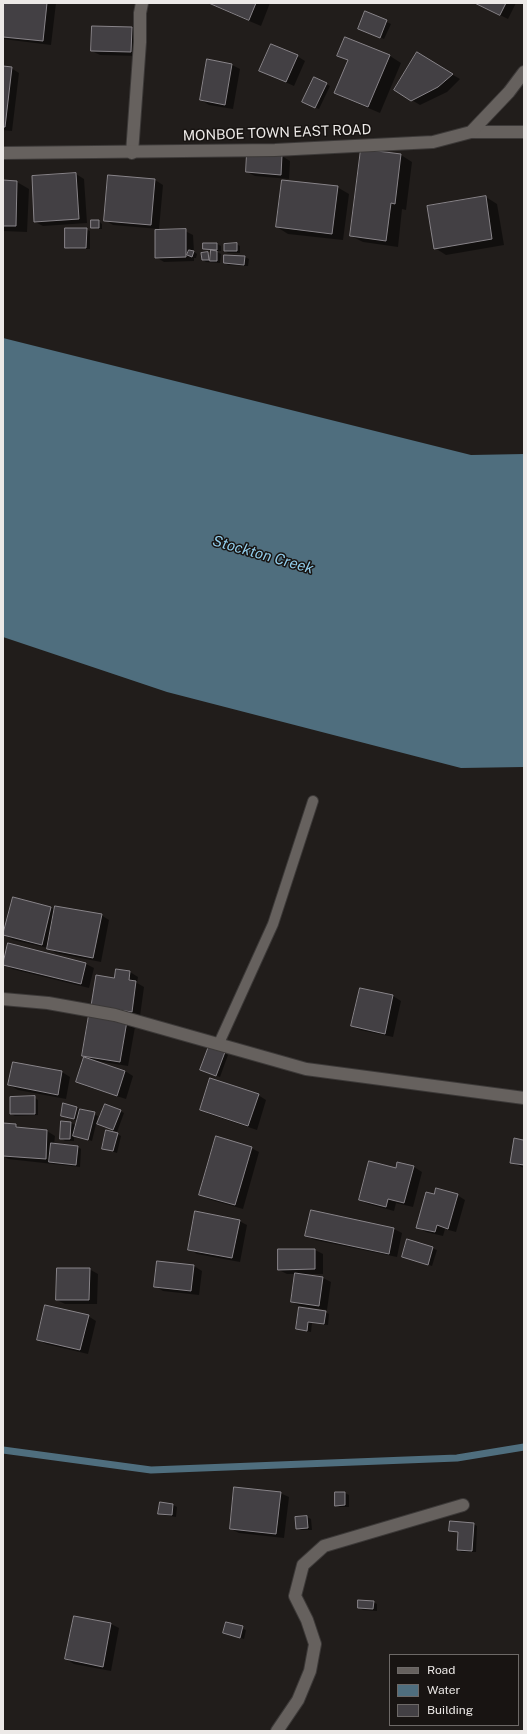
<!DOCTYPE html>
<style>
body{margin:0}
#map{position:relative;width:527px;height:1734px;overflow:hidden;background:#211d1b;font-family:"Public Sans",sans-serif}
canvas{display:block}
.frame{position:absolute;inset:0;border:4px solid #ece9e7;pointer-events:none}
.legend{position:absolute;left:389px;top:1654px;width:130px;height:72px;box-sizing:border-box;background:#181412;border:1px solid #6d6967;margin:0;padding:5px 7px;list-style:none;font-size:12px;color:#ece9e7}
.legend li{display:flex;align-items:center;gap:8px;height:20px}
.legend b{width:20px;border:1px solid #6d6967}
</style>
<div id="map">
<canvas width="527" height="1734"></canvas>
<div class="frame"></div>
<ul class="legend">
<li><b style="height:5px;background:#66615e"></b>Road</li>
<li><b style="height:11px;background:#4f6e7e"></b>Water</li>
<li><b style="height:11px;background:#434044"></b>Building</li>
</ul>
</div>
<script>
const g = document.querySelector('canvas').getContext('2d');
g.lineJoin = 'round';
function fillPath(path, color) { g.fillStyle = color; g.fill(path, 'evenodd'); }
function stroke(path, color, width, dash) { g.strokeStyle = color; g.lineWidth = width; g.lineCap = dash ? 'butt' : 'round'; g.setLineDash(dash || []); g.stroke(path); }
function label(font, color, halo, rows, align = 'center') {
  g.font = font + ' "Public Sans",sans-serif'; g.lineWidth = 3; g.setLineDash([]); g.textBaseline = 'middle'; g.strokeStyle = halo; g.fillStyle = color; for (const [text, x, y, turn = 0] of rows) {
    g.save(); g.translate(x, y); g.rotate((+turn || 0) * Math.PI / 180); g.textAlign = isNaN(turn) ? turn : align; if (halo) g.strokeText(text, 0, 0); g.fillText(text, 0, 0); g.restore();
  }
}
const water = new Path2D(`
 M3 338 471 455 524 454V767L461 768 167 692 3 637Z`);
const shadow = new Path2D(`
 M3 3H56L51 45 3 39Z
 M207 3H270L261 26Z
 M476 3H516L508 19Z
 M366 13 391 24 384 39 363 30Z
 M132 28 140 33 139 56 100 55 92 51Z
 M417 54 460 79 447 92 420 105 395 90Z
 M338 55 390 56 401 63 380 113 347 99 336 93 349 61Z
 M297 56 305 61 294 86 261 71Z
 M232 65 240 69 233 109 209 105 201 100Z
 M3 67 11 68 19 73 12 131 3 130Z
 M314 78 330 86 319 109 307 104Z
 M401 155 412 162 406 210 402 209 398 247 363 242 351 236Z
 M282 156 290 161 289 179 255 176 247 172Z
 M76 174 84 179 87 223 43 226 35 222Z
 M155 180 163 185 159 229 113 225 105 220Z
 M3 181 17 182 29 189 27 232 3 231Z
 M337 187 349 194 343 240 288 234 277 227Z
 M486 197 497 204 504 245 446 255 435 248Z
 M99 221 102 224V229H96L92 227Z
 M86 229 90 231V249H70L66 247Z
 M185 231 193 235 194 252 197 254 196 258H194V261L164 262 156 257Z
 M204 244H217L221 246V251H215L221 254 220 263 206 262 203 260 208 253 211 255 212 251 204 249Z
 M236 244 240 246V253H228L225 251Z
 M245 257 249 259 248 266 228 265 225 263Z
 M51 908 55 910 101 915 109 920 101 962 56 953 48 948 13 940 5 935Z
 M9 945 86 964 94 968 89 988 12 969 4 964Z
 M117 971 130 972 138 977 137 983 144 987 140 1016 100 1010 115 979Z
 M361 989 393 996 401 1001 393 1037 360 1030 352 1026Z
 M127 1022 135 1027 128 1066 97 1061 96 1062 125 1071 133 1076 126 1099 85 1086 77 1081 89 1059 83 1055Z
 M225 1053 228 1055 220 1077 205 1072Z
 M14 1063 62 1072 70 1077 66 1099 18 1090 9 1085Z
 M258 1095 266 1100 257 1130 209 1114 201 1109Z
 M34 1097 38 1100V1115L15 1116 11 1114Z
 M77 1108 98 1116 92 1141 74 1135V1141H65L61 1138 71 1123 75 1125 74 1131 78 1121 62 1115Z
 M120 1111 124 1113 117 1132 102 1126Z
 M3 1124 16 1125 22 1129 47 1131 55 1136 54 1145 78 1147 81 1149 80 1167 8 1159 3 1156Z
 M117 1134 121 1136 117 1153 103 1148Z
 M524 1137V1168L511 1162Z
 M251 1148 259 1152 243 1209 208 1199 200 1194Z
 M398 1163 414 1167 422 1172 413 1207 396 1203 394 1211 368 1204 360 1200 396 1169Z
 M435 1195H457L465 1200 456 1232 445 1229 443 1236 426 1232 417 1227Z
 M239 1221 247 1225 240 1262 197 1254 189 1249Z
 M394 1229 402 1233 397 1257 315 1240 306 1236Z
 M407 1240 437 1250 432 1266 403 1256Z
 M315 1250 323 1254V1274H303V1275L323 1278 331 1282 327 1310 300 1306 292 1302 296 1274H287L279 1270Z
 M194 1266 202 1271 199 1295 163 1291 155 1286Z
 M89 1269 98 1274 97 1304H65L57 1300Z
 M300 1308 325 1312 329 1314 328 1325 312 1323 311 1332 297 1329Z
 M88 1316 96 1321 88 1354 46 1344 38 1339Z
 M280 1493 289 1497 284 1538 239 1533 231 1529Z
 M336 1493H345L349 1495V1507H340L336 1505Z
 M173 1505 177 1507 176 1517 163 1515 159 1513Z
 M307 1517 311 1519 312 1530H301L297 1528Z
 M473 1524 477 1526 476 1552H462L458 1550 459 1533 450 1531Z
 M373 1602 377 1604V1611L363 1610 359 1608Z
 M75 1617 111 1624 119 1628 111 1671 74 1664 66 1659Z
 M227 1623 246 1630 244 1639 225 1633Z`);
const stream = new Path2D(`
 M3 1450 151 1470 457 1458 524 1447`);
const building = new Path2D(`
 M3 3H47L43 41 3 37Z
 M209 3H256L249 20Z
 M475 3H506L500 15Z
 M365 11 387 20 380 38 358 29Z
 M92 26 132 27 131 52 91 51Z
 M345 37 390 55 368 107 334 93 348 60 337 56Z
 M271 44 298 55 286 82 259 71Z
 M417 52 453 74 438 87 411 101 394 90Z
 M207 59 232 64 225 105 200 100Z
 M3 66 12 67 5 127H3Z
 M314 77 327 83 315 108 302 102Z
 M361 149 401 154 395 204 391 203 386 241 350 236Z
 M247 153 282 155 281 175 246 172Z
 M76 173 79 219 34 222 32 176Z
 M108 175 155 179 151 225 104 221Z
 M3 180 17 181 16 226H3Z
 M282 180 338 186 332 234 276 227Z
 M486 196 492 239 434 249 427 206Z
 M91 220H99V228H91Z
 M65 228H87L86 248H65Z
 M186 229V257L155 258V230Z
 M203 243H217V250L203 249Z
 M237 243V251H224V244Z
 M189 250 194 251 192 257 187 255Z
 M211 250 217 251V261H210Z
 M208 252 209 260H202L201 253Z
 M224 255 245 256 244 265 224 263Z
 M13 897 51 907 42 945 3 935Z
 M55 906 102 914 93 958 47 949Z
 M8 943 86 963 81 984 3 965Z
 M116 969 130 971 129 980 136 981 132 1012 91 1006 96 975 114 978Z
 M360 988 393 995 385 1034 351 1026Z
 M89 1015 127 1021 120 1062 82 1056Z
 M209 1046 225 1052 216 1076 200 1070Z
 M84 1057 125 1071 117 1096 76 1082Z
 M13 1062 62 1071 58 1095 8 1085Z
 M210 1078 259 1094 248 1126 200 1110Z
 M35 1096V1114H10V1097Z
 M63 1103 77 1107 74 1119 61 1116Z
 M105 1104 121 1110 113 1130 97 1124Z
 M80 1109 95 1112 88 1140 73 1136Z
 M61 1121 71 1122 70 1139H60Z
 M3 1123 16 1124V1127L47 1130 46 1159 3 1156Z
 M106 1130 118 1133 113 1151 102 1149Z
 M524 1131V1165L510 1163 514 1138 523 1140Z
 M216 1136 252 1147 235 1205 199 1195Z
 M51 1143 78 1146 76 1165 49 1162Z
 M369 1161 396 1168 397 1162 414 1166 404 1203 388 1199 386 1207 359 1200Z
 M436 1188 458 1194 448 1229 437 1225 435 1232 416 1228 426 1192 434 1194Z
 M311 1210 394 1228 389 1254 305 1236Z
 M195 1211 240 1220 232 1258 188 1250Z
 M407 1239 433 1247 428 1265 402 1257Z
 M278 1249H315V1269L278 1270Z
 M157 1261 194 1265 191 1291 154 1287Z
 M57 1268H90L89 1300H56Z
 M295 1273 323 1277 319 1306 291 1302Z
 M45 1305 89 1315 80 1350 37 1340Z
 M299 1307 326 1311 324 1324 308 1322 307 1331 296 1329Z
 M234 1487 281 1492 276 1534 230 1529Z
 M335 1492H345V1505L335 1506Z
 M160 1502 173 1504 172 1515 158 1514Z
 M307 1516 308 1528 296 1529 295 1517Z
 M450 1521 474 1523 472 1551 457 1550 458 1532 449 1531Z
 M358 1600 374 1601 373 1609 358 1608Z
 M74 1616 111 1623 103 1667 65 1659Z
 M226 1622 243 1626 240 1638 223 1633Z`);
const lane = new Path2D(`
 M219 1043 273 924 313 801`);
const street = new Path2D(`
 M471 132H524
 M132 153 140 42V13L142 3
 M3 999 48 1003 115 1015 306 1069 524 1098
 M277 1731 298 1700 310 1671 315 1644 307 1620 295 1596 303 1565 324 1546 463 1505`);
const secondary = new Path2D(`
 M3 153 275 150 433 142 471 132 509 92 524 72`);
const streetNames = [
 ["MONBOE TOWN EAST ROAD",277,133,-2]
];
const waterNames = [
 ["Stockton Creek",263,555,16]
];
fillPath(water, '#4f6e7e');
fillPath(shadow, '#0007');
stroke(stream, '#4f6e7e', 7);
fillPath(building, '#434044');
stroke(building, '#888489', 1);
stroke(lane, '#3c3938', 12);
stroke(street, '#3c3938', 14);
stroke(secondary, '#3c3938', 14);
stroke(lane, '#66615e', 10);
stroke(street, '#66615e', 12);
stroke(secondary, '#66615e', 12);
label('14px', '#ece9e7', '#181412', streetNames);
label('italic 15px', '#91ccea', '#181412', waterNames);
</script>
